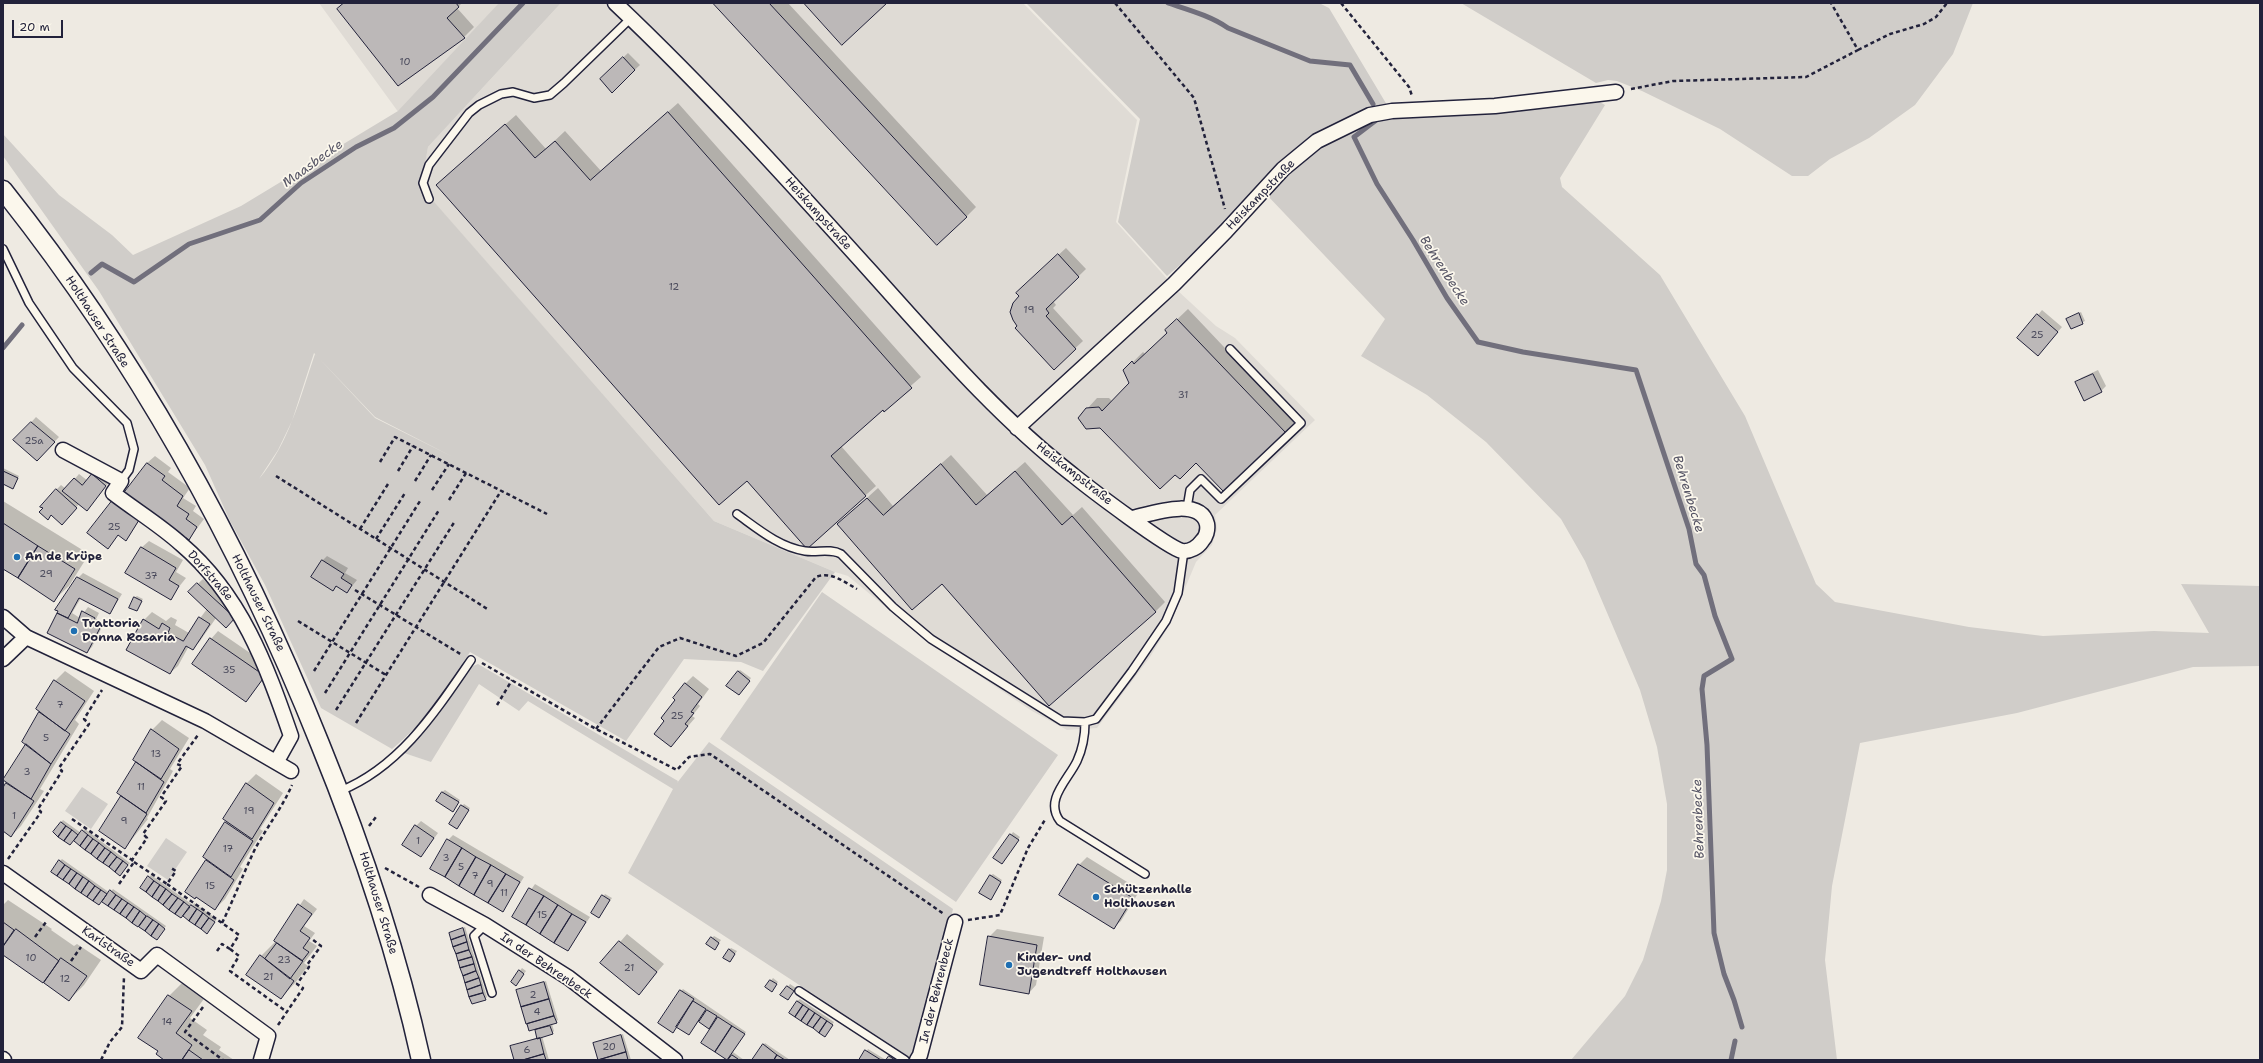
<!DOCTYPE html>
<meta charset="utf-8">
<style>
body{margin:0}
#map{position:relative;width:2263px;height:1063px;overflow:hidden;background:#eeeae2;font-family:"Shantell Sans",sans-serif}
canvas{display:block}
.frame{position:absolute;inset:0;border:4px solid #22223b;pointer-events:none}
.scale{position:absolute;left:12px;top:20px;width:51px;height:18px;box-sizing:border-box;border:2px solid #22223b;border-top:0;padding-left:5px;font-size:12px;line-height:14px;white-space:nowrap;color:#22223b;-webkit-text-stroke:3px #fbf7ec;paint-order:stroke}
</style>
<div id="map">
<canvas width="2263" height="1063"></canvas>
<div class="frame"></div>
<div class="scale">20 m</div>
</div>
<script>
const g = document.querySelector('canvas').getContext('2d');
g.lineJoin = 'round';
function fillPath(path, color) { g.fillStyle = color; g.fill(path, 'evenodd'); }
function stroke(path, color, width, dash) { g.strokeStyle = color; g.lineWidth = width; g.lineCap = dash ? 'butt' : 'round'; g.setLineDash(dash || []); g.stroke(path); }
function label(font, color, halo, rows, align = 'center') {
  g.font = font + ' "Shantell Sans",sans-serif'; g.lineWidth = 3.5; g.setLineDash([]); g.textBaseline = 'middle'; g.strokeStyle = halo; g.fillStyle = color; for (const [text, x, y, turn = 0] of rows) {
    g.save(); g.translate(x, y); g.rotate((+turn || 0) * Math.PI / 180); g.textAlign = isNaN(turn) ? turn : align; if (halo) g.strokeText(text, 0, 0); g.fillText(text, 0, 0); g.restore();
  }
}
const built = new Path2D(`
 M319 3H500L399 113Z
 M561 3H1023L1137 120 1116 222 1178 291 1216 326 1235 338 1315 420 1215 515 1217 529 1212 545 1196 562 1170 624 1150 657 1097 728 1067 730 1032 711 927 641 848 576 835 572 714 521 420 187 428 147Z`);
const green = new Path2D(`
 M499 3H561L428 147 421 187 714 521 835 572 763 671 741 662 684 659 626 741 470 652C447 686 425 723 392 749L321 708 265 585 230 521 205 465 99 291 3 156V134L59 195 112 235 133 255 241 206 398 111ZM314 353 375 417 453 457 375 418 315 354C300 398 289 443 259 479L278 450 292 421Z
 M1026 3H1319L1329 8 1387 105 1594 99 1605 105 1560 178 1562 187 1660 275 1745 416 1816 584 1835 602 1969 627 2043 636 2154 631 2209 633 2181 584 2260 586V666L2193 667 2017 713 1860 743 1832 886 1825 960 1837 1060H1571L1625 996 1643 960 1661 901 1667 870V804L1657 747 1640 690 1585 561 1561 519 1486 442 1427 395 1361 356 1385 319 1265 193 1167 276 1118 222 1140 119Z
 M1461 3H1973L1953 54 1915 105 1869 138 1830 159 1808 176H1792L1720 129 1642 91 1617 81 1608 80 1596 83Z
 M822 592 1058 755 956 902 720 739Z
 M478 664 678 781 677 783 709 742 953 909 931 1002 914 1060 628 873 673 789 528 701 519 711 479 684 431 762 404 753 436 718 473 666Z
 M82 787 108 804 91 829 65 811Z
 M166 838 187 852 168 880 147 866Z`);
const shadow = new Path2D(`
 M345 3H462L457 8 474 27 464 37 398 84Z
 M714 3H788L976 207 966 217Z
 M628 53 640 65 612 91 601 79Z
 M678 103 921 377 841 446 876 486 807 547 747 479 448 175 516 115 546 149 565 131 601 171Z
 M1066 248 1086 269 1053 301 1056 305 1053 308 1083 341 1054 368 1020 296 1025 286Z
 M1188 309 1295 422 1224 491 1196 462 1087 409 1097 398H1109L1112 401 1130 383 1125 370 1143 352 1145 354 1168 332 1166 330Z
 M2042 310 2062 327 2042 350 2038 315Z
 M2081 312 2085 321 2071 328 2067 319Z
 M2098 370 2106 386 2101 391 2077 383 2081 378Z
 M36 417 59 437 37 460 15 440Z
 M951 455 987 495 1025 462 1073 515 1082 507 1165 602 1155 612 942 582 838 524 878 488 893 506Z
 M155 456 171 468 168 472 190 488 183 498 196 506 193 511 204 519 189 539 147 463Z
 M3 468 19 476 13 488 3 483Z
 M98 470 110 481 87 510 79 504 67 518 52 514 56 490 61 485 66 489 79 474 88 481Z
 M3 501 89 554 69 586 54 600 3 568Z
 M113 501 143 515 126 540 118 534 108 547Z
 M149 541 183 560 176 572 186 578 170 598 141 548Z
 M327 556 348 568 345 573 357 580 347 592 337 585 333 589 323 560Z
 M83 573 122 594 110 613 81 598 72 613 80 618 88 607 99 613 96 619 104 623 92 647 87 652 49 633 78 578Z
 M203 579 239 613 226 627 216 618 200 641 193 648 189 646 178 666 170 673 144 620 152 612 166 621 171 617 177 620 175 625 189 633 207 609 189 592Z
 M137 596 143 599 136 610 134 598Z
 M218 631 272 668 246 701 211 639Z
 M740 670 751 678 741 692 738 672Z
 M65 671 94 691 75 720 79 724 40 789 44 791 21 826 11 836 3 830V790L27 744 23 742 55 681Z
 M693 676 709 689 698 704 700 706 692 716 695 718 671 746 665 721 685 684Z
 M162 720 189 738 170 769 173 771 147 818 148 819 125 848 100 831 122 795 152 730Z
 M256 774 283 793 260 829 263 831 240 867 243 869 225 899 215 909 196 896 187 892 207 859 204 857 227 821 246 784Z
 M445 790 460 800 455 808 442 792Z
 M464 804 470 808 459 825 462 806Z
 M63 820 81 833 85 829 130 863 122 873 120 875 74 840 54 832Z
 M421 821 438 833 421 856 416 826Z
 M1013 832 1020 837 1004 861 995 858Z
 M453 835 524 877 503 911 448 840Z
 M1087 857 1140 890 1121 921 1113 928 1060 895 1079 865Z
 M62 859 110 893 113 889 166 926 159 936 157 938 102 900 60 861Z
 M993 874 1002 880 993 896 990 876Z
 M151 875 193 905 194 903 217 919 209 930 207 932 183 915 149 877Z
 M535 884 590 917 568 950 513 916Z
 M605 894 612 898 601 914 593 912Z
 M304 899 317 909 304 926 315 933 309 941 317 946 304 963 308 966 295 983 281 998 261 956 276 941Z
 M8 900 52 929 51 930 74 946 77 944 101 960 84 985 69 1000 3 953V905Z
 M465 927 487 997 485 999 450 933Z
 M997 929 1044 937 1036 985 1029 993 989 937Z
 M627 934 664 964 639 993 602 963Z
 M714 936 721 940 717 946 712 938Z
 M731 948 737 951 732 959 729 950Z
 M522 968 526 971 518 982H512Z
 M773 978 778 982 774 988 766 987Z
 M184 981 206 996 190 1018 207 1030 203 1035 221 1047 219 1050 234 1060H166L169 996Z
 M546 981 558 1020 552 1024 554 1031 552 1033 542 1036 549 1060H516L512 1047 538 1037 535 1029 530 1030 526 1024 517 991Z
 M790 984 796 988 790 997 782 995Z
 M683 989 746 1032 733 1052 744 1060H729L702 1043 711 1029 699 1021 689 1034 681 991Z
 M800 999 834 1022 827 1033 797 1001Z
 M623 1034 631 1060H599L594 1043Z
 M765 1043 790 1060H753Z
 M868 1049 886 1060H861Z
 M891 1054 900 1060H887Z`);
const stream = new Path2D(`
 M1168 3C1189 10 1211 16 1228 28L1310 61 1350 65 1373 104
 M1375 121 1354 137 1377 184 1413 240 1447 298 1478 342 1523 352 1636 370 1689 529 1696 564 1704 575 1715 616 1732 659 1704 676 1702 689 1707 745 1714 933 1724 974 1734 1000 1742 1027
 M91 273 102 264 134 282 189 244 260 220 301 183 356 147 394 128 433 97 523 3
 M3 348 22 325
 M1731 1060 1735 1041`);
const building = new Path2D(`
 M344 3H456L459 7 447 18 465 38 398 86 337 9Z
 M713 3H769L967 217 937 245Z
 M804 3H887L842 45Z
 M623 57 635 70 612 93 600 79Z
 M668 112 912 388 884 412 883 410 831 456 866 496 807 549 747 481 719 505 436 185 505 124 535 158 555 141 590 180Z
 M1058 254 1079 277 1046 309 1049 313 1046 316 1076 349 1054 370 1015 328 1017 326 1013 320 1010 312 1013 303 1019 296 1016 293Z
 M2079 313 2083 324 2071 329 2066 319Z
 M2037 314 2058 332 2038 356 2017 338Z
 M1177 319 1286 433 1224 492 1196 463 1180 479 1175 475 1160 489 1100 428 1086 429 1078 418 1086 408 1099 407 1102 411 1129 383 1123 370 1132 361 1134 364 1167 333 1165 330Z
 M2093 374 2102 392 2084 401 2075 382Z
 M31 422 55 442 37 461 13 440Z
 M147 463 165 476 162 480 183 496 177 506 189 514 186 519 197 527 189 540 124 493Z
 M941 464 976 505 1015 471 1062 525 1072 516 1156 612 1049 706 942 584 912 610 837 524 867 498 883 515Z
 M3 471 18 478 13 489 3 484Z
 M92 474 106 486 87 511 62 491 74 478 82 485Z
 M56 489 77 508 62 525 51 515 48 520 39 512 43 508 40 507Z
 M112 501 139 520 126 541 118 535 108 549 87 533Z
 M3 523 38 546 18 578 3 569Z
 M38 546 75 569 54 602 18 578Z
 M141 547 176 568 169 580 179 586 171 600 125 573Z
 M322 560 344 574 341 578 352 585 347 593 336 586 333 591 311 577Z
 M77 577 118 599 110 614 79 598 68 618 57 613 58 611 55 610Z
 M197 583 235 618 226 628 188 592Z
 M134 597 142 601 137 611 129 608Z
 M82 611 95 618 92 624 100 628 87 653 47 633 57 613 77 623Z
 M199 617 210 624 193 650 186 646 170 674 126 650 143 619 159 629 162 623 170 628 168 633 183 641Z
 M210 638 265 676 246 702 192 664Z
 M738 671 750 681 739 695 726 686Z
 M54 680 85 701 65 731 36 709Z
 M685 683 702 697 691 712 694 713 685 724 688 726 671 747 654 734 664 721 661 718 675 700 673 698Z
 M39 712 70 734 51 764 22 742Z
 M151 729 179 749 161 779 133 760Z
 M26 744 51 764 31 799 3 780Z
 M136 762 164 782 146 813 117 793Z
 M6 783 34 801 11 837 3 831V788Z
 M246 783 274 803 252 839 223 819Z
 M442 792 459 802 453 812 436 801Z
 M121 796 147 814 125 849 99 831Z
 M461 805 469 810 457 829 449 824Z
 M61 822 66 826 58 837 53 832Z
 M225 822 253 841 231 877 203 857Z
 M415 825 434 838 421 857 402 845Z
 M66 826 72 830 64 841 58 837Z
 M72 830 78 835 70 845 64 841Z
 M82 830 88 835 80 846 74 841Z
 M1010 834 1019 840 1002 864 993 858Z
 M88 835 93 839 85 850 80 846Z
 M93 839 99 843 91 854 85 850Z
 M447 839 462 848 445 877 430 869Z
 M99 843 105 848 97 859 91 854Z
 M105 848 111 852 103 863 97 859Z
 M462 848 476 857 459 886 445 877Z
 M111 852 117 857 109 867 103 863Z
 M117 857 123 861 115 872 109 867Z
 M476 857 491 865 474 895 459 886Z
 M59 860 65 865 57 876 51 872Z
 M206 860 234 880 215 910 196 897 195 899 185 892Z
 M123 861 128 865 120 876 115 872Z
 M1078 864 1133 898 1114 929 1059 895Z
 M65 865 71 869 63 880 57 876Z
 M491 865 506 874 488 903 474 895Z
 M71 869 77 873 69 884 63 880Z
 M77 873 83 877 75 889 69 884Z
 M506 874 520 882 503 912 488 903Z
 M990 875 1001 882 991 900 979 893Z
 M148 876 154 881 146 892 140 888Z
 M83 877 89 881 81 893 75 889Z
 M89 881 95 886 87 897 81 893Z
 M154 881 160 885 152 897 146 892Z
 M160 885 166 889 158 901 152 897Z
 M95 886 101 890 93 901 87 897Z
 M529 888 544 896 526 925 512 917Z
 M166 889 172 894 163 905 158 901Z
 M101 890 107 894 99 905 93 901Z
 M110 890 116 895 108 906 102 902Z
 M172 894 178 898 169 910 163 905Z
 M116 895 122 899 114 910 108 906Z
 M602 895 610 900 599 918 591 913Z
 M544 896 558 905 540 934 526 925Z
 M178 898 184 902 175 914 169 910Z
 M122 899 128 903 120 914 114 910Z
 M184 902 190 907 181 918 175 914Z
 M128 903 134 907 126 918 120 914Z
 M298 904 312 914 300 931 310 938 303 948 309 952 302 961 274 941Z
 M191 905 197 909 189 921 183 916Z
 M558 905 572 914 554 943 540 934Z
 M134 907 140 911 132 923 126 918Z
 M197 909 203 913 195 925 189 921Z
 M140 911 146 916 138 927 132 923Z
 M203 913 209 918 201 929 195 925Z
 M572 914 586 922 568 951 554 943Z
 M147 916 153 920 145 931 139 927Z
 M209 918 215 922 207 934 201 929Z
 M153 920 159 924 151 936 145 931Z
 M3 922 14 930 3 946Z
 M159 924 165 929 157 940 151 936Z
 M463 928 465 935 451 940 449 933Z
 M16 929 59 961 43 983 3 955V947Z
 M465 935 467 942 453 947 451 940Z
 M988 936 1037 945 1029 994 980 985Z
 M711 937 719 943 715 950 706 944Z
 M619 941 657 972 639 995 600 963Z
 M467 942 469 950 456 954 453 947Z
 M277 943 303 961 290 979 265 959Z
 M729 949 735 954 730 962 723 958Z
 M469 950 472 957 458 961 456 954Z
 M260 955 294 981 281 999 246 975Z
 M472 957 474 964 460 968 458 961Z
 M61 958 87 976 69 1001 44 983Z
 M474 964 476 971 463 976 460 968Z
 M519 970 524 974 516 986 511 982Z
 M476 971 479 978 465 983 463 976Z
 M479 978 481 985 467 990 465 983Z
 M770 980 777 984 772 992 765 987Z
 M544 982 549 999 521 1007 516 990Z
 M481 985 483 993 469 997 467 990Z
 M787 986 794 991 788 1000 780 995Z
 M680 990 694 999 673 1033 658 1023Z
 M483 993 486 1000 472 1004 469 997Z
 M168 995 192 1011 176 1033 192 1045 182 1060H164L156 1054 158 1051 138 1038Z
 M549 999 554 1016 526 1024 521 1007Z
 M693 1001 706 1009 689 1035 676 1027Z
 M797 1001 803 1005 795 1017 789 1013Z
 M803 1005 809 1009 801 1021 795 1017Z
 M809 1009 815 1013 807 1025 801 1021Z
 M707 1010 717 1016 709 1029 699 1022Z
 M815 1013 821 1017 813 1028 807 1025Z
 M554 1016 557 1023 529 1031 527 1024Z
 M718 1017 732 1026 715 1052 701 1043Z
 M821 1017 827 1021 819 1033 813 1028Z
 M827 1021 833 1025 825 1037 819 1033Z
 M550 1026 553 1034 537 1039 535 1030Z
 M732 1026 745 1034 727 1060 715 1052Z
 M621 1035 626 1052 598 1060 593 1043Z
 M540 1038 544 1054 523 1060H514L510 1046Z
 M763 1044 777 1055 774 1060H752Z
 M189 1050 203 1060H182Z
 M865 1050 881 1060H859Z
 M626 1052 628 1060H598Z
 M544 1054 546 1060H523Z
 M732 1055 738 1059V1060H728Z
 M777 1055 785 1060H774Z
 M889 1056 895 1060H886Z`);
const path = new Path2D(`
 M1115 3 1194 98 1225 209
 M1341 3 1409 87 1412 96
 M1858 50 1890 34 1924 24 1936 17 1947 3
 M1631 89 1673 81 1806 77 1858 50 1831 3
 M380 462 395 437 547 514
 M398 471 413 446
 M276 476 489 610
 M415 481 431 455
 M432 490 449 464
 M449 500 466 473
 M360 529 388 484
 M376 539 405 493
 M355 590 462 655
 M298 621 386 675
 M482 663 596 729 677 770 689 757 710 754 944 914
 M314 671 420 501
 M325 693 439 510
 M497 705 512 680
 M336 710 455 521
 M356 723 501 491
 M596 729 659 647 680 638 736 656 763 643 816 577C831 571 844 582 857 589
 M72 819 132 860
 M369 826 376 817
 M8 859 41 812 38 809 62 771 59 768 89 724 84 719 102 690
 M134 862 167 884 176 871 171 868
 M385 868 419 887
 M119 884 134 862 132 860 147 838 143 834 166 801 161 797 182 766 177 764 198 735
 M167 884 239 935 230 949 239 956 230 971 287 1012
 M968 920 1000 915 1028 848 1046 818
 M222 923C234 899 243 874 255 849 267 827 282 808 292 785
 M35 937 46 922
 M217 951 222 944 230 949
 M71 961 81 947
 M203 1007 185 1032 223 1060
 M278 1025 303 988 297 984 309 967 307 965 321 946 312 939
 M101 1060 110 1042 122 1027 124 977`);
const service = new Path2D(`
 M429 199 423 183 429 165 469 113 479 105 501 94 513 92 534 98 550 95 564 83 631 18
 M3 249 29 303 73 368 127 423 134 449 129 470 121 481
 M1187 508 1190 490 1201 479 1221 499 1301 423 1230 349
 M737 514C758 529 779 547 805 551 817 553 830 548 841 554L893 607 931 639 1062 721 1085 722 1096 719 1132 671 1166 621 1178 593 1184 551
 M1085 722C1085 735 1083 748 1077 761 1068 780 1044 800 1060 821L1145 874
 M340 791C400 767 436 711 471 660
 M485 925 474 936 492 993
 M799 991 905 1060`);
const minor = new Path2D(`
 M615 3C706 89 789 181 872 273 935 343 998 417 1073 475 1089 488 1168 548 1182 551 1190 552 1198 547 1202 541 1206 537 1208 530 1207 524 1200 496 1150 514 1132 518
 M1017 428 1174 284 1226 231 1283 169 1317 141 1370 115 1392 111 1495 106 1616 92
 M63 450 121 481 113 493C135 510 160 525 181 544 241 595 266 664 291 736L277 761
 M3 617 26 637 205 721 291 771
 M3 659 26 637
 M3 873 141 971 157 955 268 1036 261 1060
 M430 895 485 925 569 978 675 1060
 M3 1059 4 1060
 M917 1060 920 1055 955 922`);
const tertiary = new Path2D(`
 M3 190C136 357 241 546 320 744 362 847 397 951 421 1060`);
const markers = [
 [17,557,4,"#1f6fb2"],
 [74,631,4,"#1f6fb2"],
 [1096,897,4,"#1f6fb2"],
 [1009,965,4,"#1f6fb2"]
];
const numberNames = [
 ["10",405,62],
 ["12",674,287],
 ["19",1029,310],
 ["25",2037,335],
 ["31",1183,395],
 ["25a",34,441],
 ["25",114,527],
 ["29",46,574],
 ["37",151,576],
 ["35",229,670],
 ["7",60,705],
 ["25",677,716],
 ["5",46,738],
 ["13",156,754],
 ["3",27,772],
 ["11",141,787],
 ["19",249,811],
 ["1",14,816],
 ["9",124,821],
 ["1",418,841],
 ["17",228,849],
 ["3",446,858],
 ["5",461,867],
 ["7",475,876],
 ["9",490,884],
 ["15",210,886],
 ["11",504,893],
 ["15",542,915],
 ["10",31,958],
 ["23",284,960],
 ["21",629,968],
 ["21",268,977],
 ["12",65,979],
 ["2",533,995],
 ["4",537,1012],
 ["14",167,1022],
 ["20",609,1047],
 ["6",527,1050]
];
const streetNames = [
 ["Heiskampstraße",1261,195,-46],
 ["Heiskampstraße",818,214,48],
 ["Holthauser Straße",97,322,57],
 ["Heiskampstraße",1074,474,38],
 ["Dorfstraße",210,576,49],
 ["Holthauser Straße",258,603,64],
 ["Holthauser Straße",378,903,73],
 ["Karlstraße",108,947,35],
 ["In der Behrenbeck",546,966,34],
 ["In der Behrenbeck",937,991,-76]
];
const poiNames = [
 ["An de Krüpe",25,557],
 ["Trattoria",82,624],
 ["Donna Rosaria",82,638],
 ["Schützenhalle",1104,890],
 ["Holthausen",1104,904],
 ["Kinder- und",1017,958],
 ["Jugendtreff Holthausen",1017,972]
];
const waterNames = [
 ["Maasbecke",313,164,-36],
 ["Behrenbecke",1444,271,57],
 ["Behrenbecke",1688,494,73],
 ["Behrenbecke",1699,819,-92]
];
fillPath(built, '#dfdbd5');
fillPath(green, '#d0cdc9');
fillPath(shadow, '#0003');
stroke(stream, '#716f7c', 5);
fillPath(building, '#bcb8b8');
stroke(building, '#22223b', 1);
stroke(service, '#22223b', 10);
stroke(minor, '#22223b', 17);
stroke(tertiary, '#22223b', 21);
stroke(path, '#22223b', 2.5, [4, 3]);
stroke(service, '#fbf7ec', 7);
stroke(minor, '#fbf7ec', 14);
stroke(tertiary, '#fbf7ec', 18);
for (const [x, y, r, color] of markers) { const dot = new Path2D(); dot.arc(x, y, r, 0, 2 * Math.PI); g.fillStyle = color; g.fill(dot); stroke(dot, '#fbf7ec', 1.5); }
label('10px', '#48485a', null, numberNames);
label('12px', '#22223b', '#fbf7ec', streetNames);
label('bold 12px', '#22223b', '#fbf7ec', poiNames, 'left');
label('italic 13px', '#575666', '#fbf7ec', waterNames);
</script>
